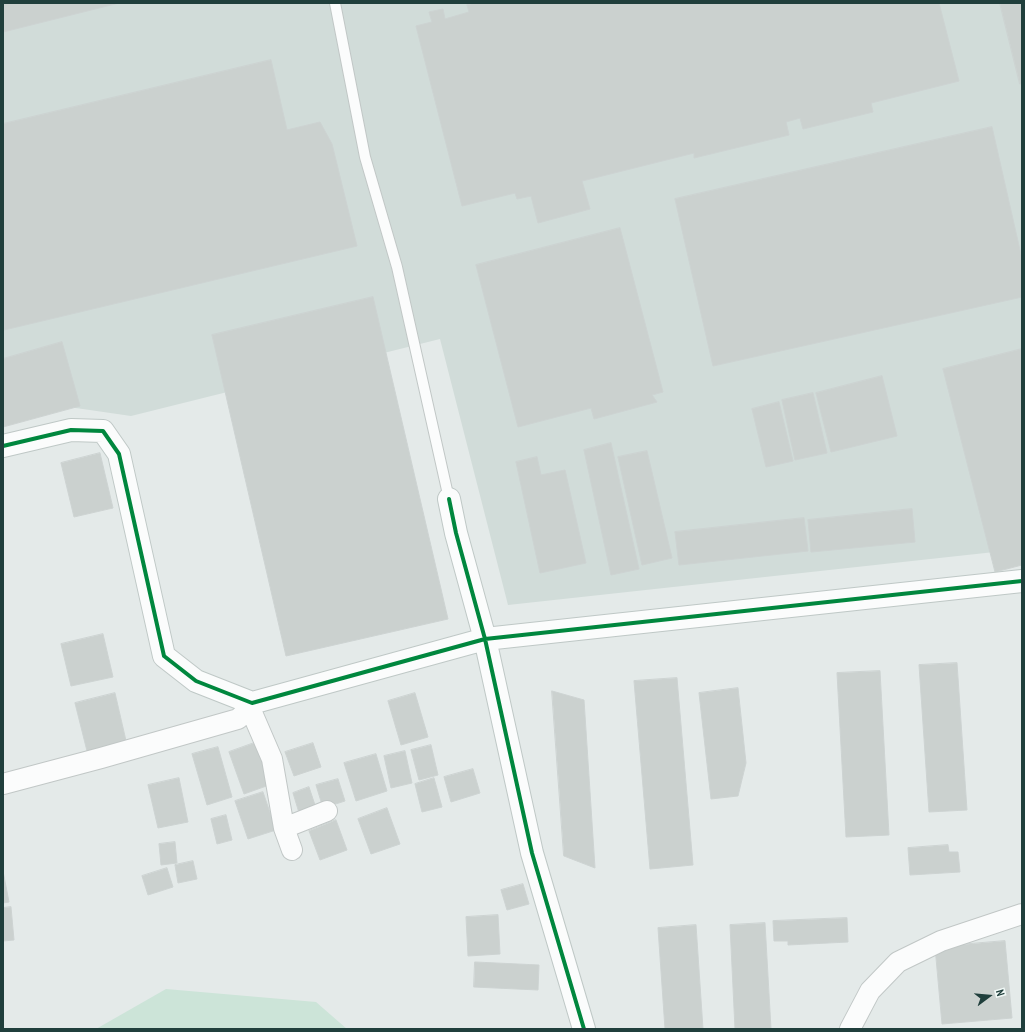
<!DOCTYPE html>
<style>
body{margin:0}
#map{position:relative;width:1025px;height:1032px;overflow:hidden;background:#e4eae9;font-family:"PT Sans Narrow",sans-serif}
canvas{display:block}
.frame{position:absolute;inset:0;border:4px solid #203f3c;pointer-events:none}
.north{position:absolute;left:969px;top:976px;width:40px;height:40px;-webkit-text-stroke:3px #f2f9f7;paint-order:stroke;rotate:74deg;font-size:11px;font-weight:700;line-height:16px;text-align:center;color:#203f3c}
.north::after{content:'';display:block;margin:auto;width:14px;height:18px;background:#203f3c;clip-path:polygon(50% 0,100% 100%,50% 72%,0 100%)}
</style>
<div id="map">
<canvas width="1025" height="1032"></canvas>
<div class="frame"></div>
<div class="north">N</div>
</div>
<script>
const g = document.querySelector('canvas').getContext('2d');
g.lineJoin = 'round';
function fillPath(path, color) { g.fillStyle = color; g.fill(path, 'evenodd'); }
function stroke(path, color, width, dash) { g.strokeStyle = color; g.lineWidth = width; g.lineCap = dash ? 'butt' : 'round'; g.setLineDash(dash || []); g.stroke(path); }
const built = new Path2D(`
 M3 3H1022V549L508 605 440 339 131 416 69 407 3 422Z`);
const green = new Path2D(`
 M166 989 316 1002 347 1029H96Z`);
const building = new Path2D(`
 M3 3H119L3 32Z
 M476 3H939L959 81 871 103 873 112 803 129 800 118 786 122 789 135 694 158V153L582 181 590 209 538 223 531 196 517 199 515 193 462 206 416 26 432 22 429 12 443 9 445 19 469 12 467 5Z
 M1000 3H1022V84H1020Z
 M271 60 287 130 320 122 332 144 357 246 4 330 3 124Z
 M992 127 1022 259V297L713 366 675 199Z
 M620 228 663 392 652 395 657 402 594 419 591 408 518 427 476 265Z
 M373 297 448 619 286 656 212 335Z
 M62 342 80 406 3 427V359Z
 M1022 349V565L995 572 943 369Z
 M882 376 897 436 831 452 816 393Z
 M813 393 827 453 795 460 782 400Z
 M779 402 793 461 766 467 752 409Z
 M611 443 639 569 611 575 584 450Z
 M647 451 672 558 642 565 618 457Z
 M100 453 113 508 74 517 61 463Z
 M537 457 541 475 565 470 586 563 540 573 516 462Z
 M912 509 915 542 811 552 808 520Z
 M804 518 808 551 679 565 675 532Z
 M103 634 113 677 71 686 61 644Z
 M957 663 967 810 929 812 919 665Z
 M880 671 889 835 846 837 837 673Z
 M677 678 693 865 650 869 634 681Z
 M738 688 746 763 738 796 711 799 699 693Z
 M552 691 584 700 595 868 564 856Z
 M115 693 127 745 88 755 75 703Z
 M415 693 428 737 401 745 388 701Z
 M257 742 272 784 244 794 229 752Z
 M313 743 321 767 294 776 285 752Z
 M431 745 438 775 419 780 411 750Z
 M218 747 232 797 207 805 192 754Z
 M405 751 412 783 391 788 384 756Z
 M376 754 387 791 356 801 344 763Z
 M473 769 480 793 451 802 444 777Z
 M179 778 188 822 158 828 148 785Z
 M434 778 442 807 422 812 415 784Z
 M338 779 345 801 323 808 316 785Z
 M309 787 317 811 300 816 293 793Z
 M263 792 276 830 248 839 235 801Z
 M387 808 400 844 371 854 358 819Z
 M226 815 232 840 217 844 211 819Z
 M336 820 347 850 320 860 309 831Z
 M175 842 177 863 161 865 159 844Z
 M948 845 949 852H958L960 872 910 875 908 848Z
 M193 861 197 879 178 883 175 865Z
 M167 868 173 887 148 895 142 876Z
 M3 871 9 902 3 903Z
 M523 884 529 904 507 910 501 890Z
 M11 907 14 940 3 941V908Z
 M498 915 500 954 468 956 466 917Z
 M847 918 848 942 788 945V941H774L773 921Z
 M765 923 771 1029H735L730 925Z
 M696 925 703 1029H665L658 928Z
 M1005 941 1012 1018 942 1024 935 947Z
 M475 962 539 965 538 990 474 987Z`);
const lane = new Path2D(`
 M335 3 365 157 397 267 449 499`);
const street = new Path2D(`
 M250 708 272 759 284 828 292 850
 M3 784 101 758 238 719 250 708 252 703
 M284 828 327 811
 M850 1029 870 991 898 962 941 941 1022 914`);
const secondary = new Path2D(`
 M3 446 71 430 103 431 119 454 164 656 196 681 252 703 485 639 1022 581
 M449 499 456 533 485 639 532 853 584 1029`);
const cycleway = new Path2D(`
 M3 446 71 430 103 431 119 454 164 656 196 681 252 703 485 639 1022 581
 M449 499 456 533 485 639 532 853 584 1029`);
fillPath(built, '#d1dcd9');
fillPath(green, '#cce4d8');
fillPath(building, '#cbd1cf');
stroke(building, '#cdd3d2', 1);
stroke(lane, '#c1c7c6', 12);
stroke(street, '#c1c7c6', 22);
stroke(secondary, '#bfc8c6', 24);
stroke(lane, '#fbfcfc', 10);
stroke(street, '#fbfcfc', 20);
stroke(secondary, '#fbfcfc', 22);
stroke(cycleway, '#00873e', 4);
</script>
